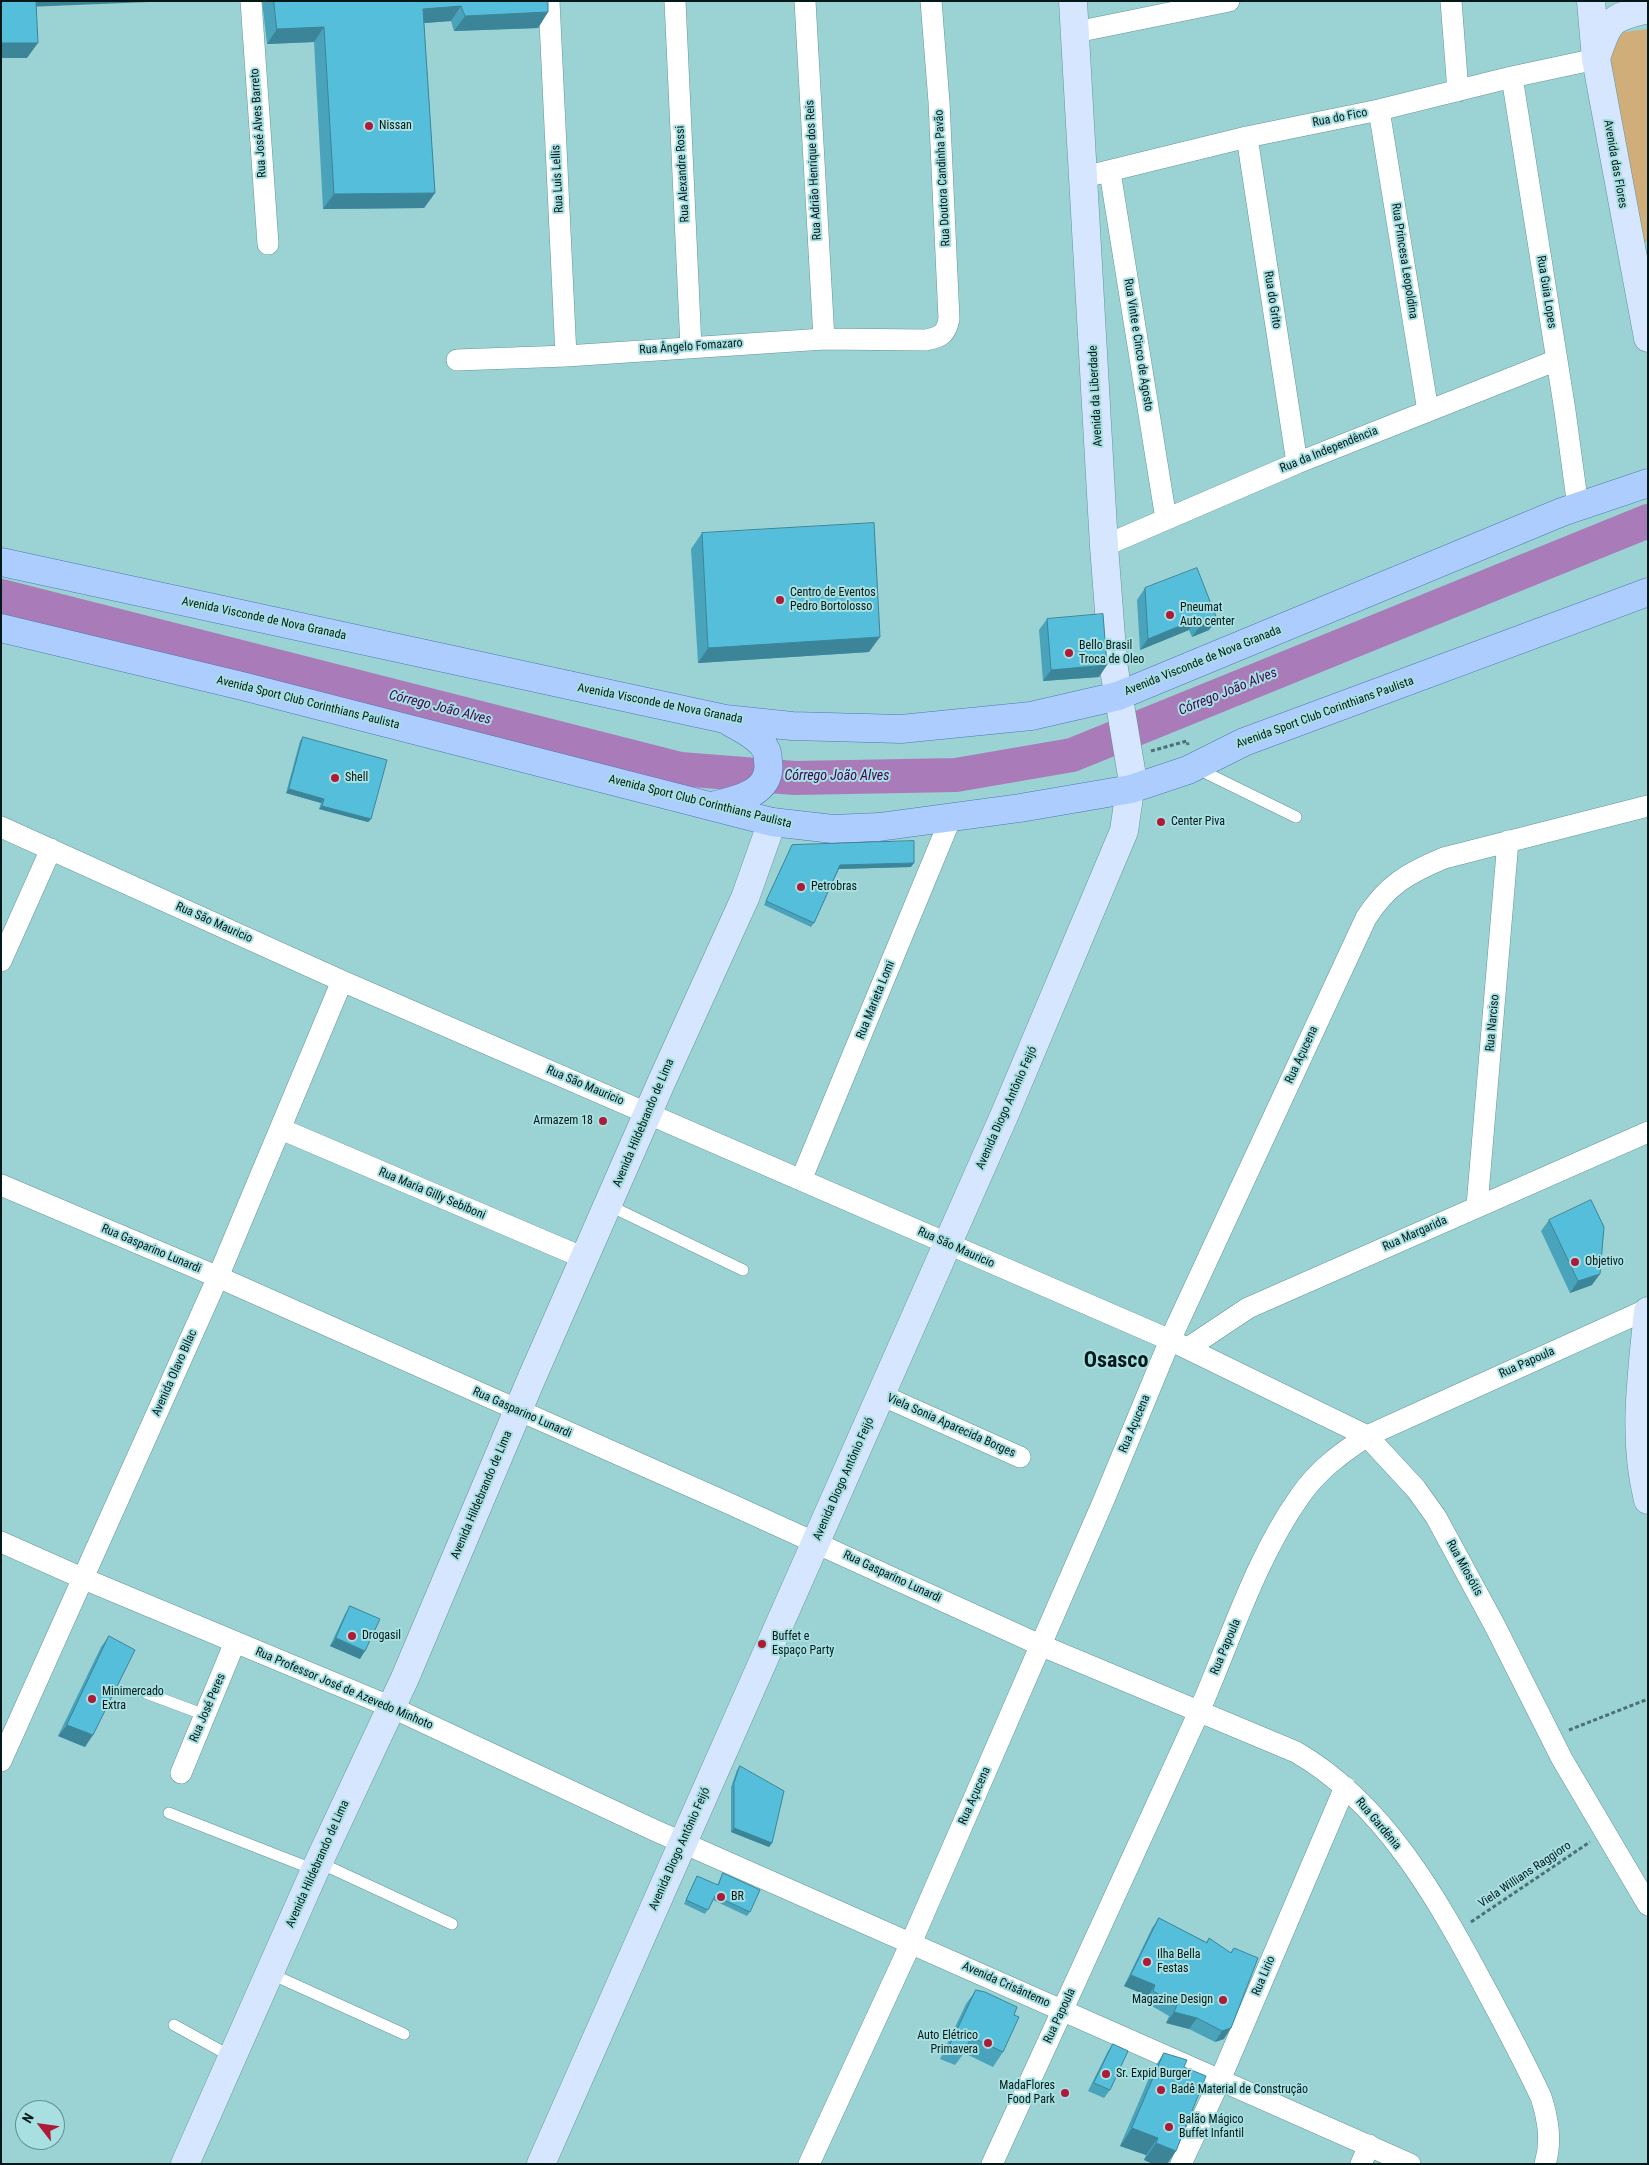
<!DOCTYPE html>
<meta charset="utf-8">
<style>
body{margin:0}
#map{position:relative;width:1649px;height:2165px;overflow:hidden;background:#9bd2d4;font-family:"Roboto Condensed",sans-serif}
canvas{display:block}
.frame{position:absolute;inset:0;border:2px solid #031919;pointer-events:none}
.north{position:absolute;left:15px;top:2100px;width:50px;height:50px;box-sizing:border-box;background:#a8dfe1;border:1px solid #669091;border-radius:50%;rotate:300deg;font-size:14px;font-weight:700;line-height:20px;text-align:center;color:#031919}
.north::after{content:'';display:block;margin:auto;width:18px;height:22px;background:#ae1a37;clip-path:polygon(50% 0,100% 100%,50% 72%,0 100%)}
</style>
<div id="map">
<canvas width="1649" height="2165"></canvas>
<div class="frame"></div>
<div class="north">N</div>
</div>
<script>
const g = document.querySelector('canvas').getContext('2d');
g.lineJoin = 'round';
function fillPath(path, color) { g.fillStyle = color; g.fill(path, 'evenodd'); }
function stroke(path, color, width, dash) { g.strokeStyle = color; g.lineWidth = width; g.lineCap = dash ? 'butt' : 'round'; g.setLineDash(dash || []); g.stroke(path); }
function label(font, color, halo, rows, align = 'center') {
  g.font = font + ' "Roboto Condensed",sans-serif'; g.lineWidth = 4; g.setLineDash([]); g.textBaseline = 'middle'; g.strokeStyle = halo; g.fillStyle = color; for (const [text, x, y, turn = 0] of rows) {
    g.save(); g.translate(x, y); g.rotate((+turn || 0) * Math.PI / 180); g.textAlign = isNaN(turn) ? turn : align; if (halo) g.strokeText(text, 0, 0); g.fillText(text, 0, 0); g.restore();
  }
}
const green = new Path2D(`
 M1648 29V240L1643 245 1604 56 1624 32Z`);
const river = new Path2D(`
 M1 596 680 769 795 778 956 775 1072 755 1648 521`);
const path = new Path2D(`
 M1151 751 1187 741 1188 745
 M1569 1730 1648 1699
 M1471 1922 1590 1842`);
const service = new Path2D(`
 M1198 769 1296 817
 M608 1205 743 1270
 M146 1693 205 1715
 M169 1813 315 1870
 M318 1862 452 1924
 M269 1973 404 2034
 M174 2025 232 2057`);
const minor = new Path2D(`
 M251 1 268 244
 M549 1 566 356
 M675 1 691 347
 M805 1 824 339
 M1451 1 1458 91
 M1076 32 1229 1
 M1512 77 1565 411 1578 507
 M1379 110 1428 411
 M1247 137 1297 463
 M1110 172 1166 519
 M1084 177 1247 137 1379 110 1512 77 1596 59
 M457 360 566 356 824 339 926 340C941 337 946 334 949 319L939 102 931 1
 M1104 546 1297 463 1557 360
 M1 827 342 981 1170 1340 1367 1436 1416 1489 1436 1517 1495 1626 1562 1759 1648 1905
 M1 961 51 849
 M281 1129 584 1258
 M801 1180 950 820
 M1 1185 218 1277 728 1503 1040 1645 1296 1752C1384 1803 1437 1898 1484 1986 1504 2023 1523 2059 1541 2097 1548 2119 1552 2141 1545 2164
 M1477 1206 1508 841
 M1188 1348 1248 1308 1648 1132
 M881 1395 1020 1457
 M1 1542 82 1578 391 1707 654 1830 1410 2164
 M1 1761 218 1277 342 981
 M181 1773 235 1642
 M809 2164 911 1943 1103 1502 1170 1340 1366 918C1387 885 1408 873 1444 858L1648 806
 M992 2164C1061 2014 1130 1864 1198 1714 1230 1642 1254 1561 1300 1496 1318 1470 1340 1454 1367 1436L1648 1309
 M1181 2164 1220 2080 1345 1787
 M1361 2164 1369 2145`);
const secondary = new Path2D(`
 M1591 1 1596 59 1648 338
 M1597 55C1610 19 1610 18 1648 9
 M1648 1311C1642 1375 1632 1437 1648 1500
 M185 2164 315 1870 405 1678 530 1382 661 1083 745 898 772 822
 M541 2164 1004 1116 1124 831 1132 776 1113 663 1104 546 1073 1`);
const primary = new Path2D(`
 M1 562 725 719 792 726 901 729 1031 716 1118 696 1562 512 1648 483
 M1 628 242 686 772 822 833 829 879 827 1020 808 1131 789 1188 770 1244 742 1648 592
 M711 806C734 801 773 794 768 761 768 755 766 748 762 744 754 734 740 728 730 722`);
const wall = new Path2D(`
 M262 1H548V12L538 28 454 31 451 21 424 23 435 193 424 208 323 209 314 42 267 44Z
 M702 533 869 652 698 663 691 549Z
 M1145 588 1217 619 1209 630 1192 637 1189 630 1140 650 1137 600Z
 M1047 619 1099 677 1043 681 1039 630Z
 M303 737 371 819 368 822 319 809 321 803 286 793 300 741Z
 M792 845 911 867 839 869 814 923 811 927 764 905 790 849Z
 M1549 1220 1592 1285 1570 1293 1541 1231Z
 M350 1606 360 1659 330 1646 345 1614Z
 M109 1636 85 1747 58 1736 101 1647Z
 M740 1766 772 1843 769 1847 731 1832V1787L737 1770Z
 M723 1873 750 1912 747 1916 713 1900 705 1914 684 1904 695 1880 697 1876 717 1885Z
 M1159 1918 1206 1942 1209 1938 1230 1953 1234 1948 1224 2039 1215 2042 1189 2029 1166 2023 1169 2016 1145 2002 1148 1996 1124 1986 1152 1928Z
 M976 1990 1014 2015 1003 2052 993 2067 964 2053 955 2065 940 2059 966 2004Z
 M1113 2044 1110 2090 1104 2098 1088 2091 1108 2051Z
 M1164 2053 1184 2067 1176 2151 1167 2164H1153L1144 2160 1146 2155 1120 2146 1152 2071Z`);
const shadedWall = new Path2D(`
 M29 1H175L25 7Z
 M461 6 451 21 412 24 423 9Z
 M548 12 538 28 454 31 465 16Z
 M324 27 314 42 267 44 277 29Z
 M1 43H38L27 58H1Z
 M435 193 424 208 323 209 334 194Z
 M1197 619 1189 630 1140 650 1148 639Z
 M1217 619 1209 630 1192 637 1200 626Z
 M880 637 869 652 698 663 708 648Z
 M1107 665 1099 677 1043 681 1051 670Z
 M289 789 324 799 321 803 286 793Z
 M322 806 371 819 368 822 319 809Z
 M914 863 911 867 838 869 840 865Z
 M1600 1274 1592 1285 1570 1293 1578 1281Z
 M336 1638 365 1651 360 1659 330 1646Z
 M67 1725 93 1735 85 1747 58 1736Z
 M734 1828 772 1843 769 1847 731 1832Z
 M1131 1975 1155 1985 1148 1996 1124 1986Z
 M1174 2012 1197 2018 1189 2029 1166 2023Z
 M1231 2028 1224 2039 1215 2042 1222 2031Z
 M1132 2128 1158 2138 1146 2155 1120 2146Z
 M1156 2143 1176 2151 1167 2164H1153L1144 2160Z`);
const building = new Path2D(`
 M1 1H36L38 43H1Z
 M274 1H548V12L465 16 461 6 423 9 435 193 334 194 324 27 277 29Z
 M874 523 880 637 708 648 702 533Z
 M1197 568 1217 619 1200 626 1197 619 1148 639 1145 588Z
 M1103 614 1107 665 1051 670 1047 619Z
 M303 737 387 760 371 819 322 806 324 799 289 789Z
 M914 841V863L840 865 814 923 766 901 792 845Z
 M1591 1200 1604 1227 1600 1274 1578 1281 1549 1220Z
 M350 1606 380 1619 365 1651 336 1638Z
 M109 1636 135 1650 93 1735 67 1725Z
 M740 1766 784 1791 772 1843 734 1828V1783Z
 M723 1873 760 1890 750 1912 715 1896 708 1910 686 1900 697 1876 718 1885Z
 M1159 1918 1207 1943 1209 1938 1231 1953 1234 1948 1258 1958 1231 2028 1222 2031 1197 2018 1174 2012 1177 2005 1153 1991 1155 1985 1131 1975Z
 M976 1990 985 1992 1017 2007 1014 2015 1019 2017 1003 2052 971 2037 965 2051 950 2045Z
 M1113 2044 1128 2051 1110 2090 1094 2083Z
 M1164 2053 1187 2060 1184 2067 1206 2076 1176 2151 1156 2143 1158 2138 1132 2128Z`);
const markers = [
 [369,126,5,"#ae1a37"],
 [780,600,5,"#ae1a37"],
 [1170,615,5,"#ae1a37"],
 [1069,653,5,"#ae1a37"],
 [335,778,5,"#ae1a37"],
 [1161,822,5,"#ae1a37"],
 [801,887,5,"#ae1a37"],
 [603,1121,5,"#ae1a37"],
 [1575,1262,5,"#ae1a37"],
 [352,1636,5,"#ae1a37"],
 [762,1644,5,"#ae1a37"],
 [92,1699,5,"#ae1a37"],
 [721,1897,5,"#ae1a37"],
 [1147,1962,5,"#ae1a37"],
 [1223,2000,5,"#ae1a37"],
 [988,2043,5,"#ae1a37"],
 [1106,2074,5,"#ae1a37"],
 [1161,2090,5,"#ae1a37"],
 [1065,2093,5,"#ae1a37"],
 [1169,2127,5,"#ae1a37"]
];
const streetNames = [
 ["Rua do Fico",1340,118,-11],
 ["Rua José Alves Barreto",259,123,-94],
 ["Avenida das Flores",1615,164,80],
 ["Rua Adrião Henrique dos Reis",814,170,-93],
 ["Rua Alexandre Rossi",683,174,-93],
 ["Rua Doutora Candinha Pavão",943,178,-93],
 ["Rua Luis Lellis",558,179,-93],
 ["Rua Princesa Leopoldina",1404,261,81],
 ["Rua Guia Lopes",1546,292,81],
 ["Rua do Grito",1272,300,81],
 ["Rua Vinte e Cinco de Agosto",1138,345,81],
 ["Rua Ângelo Fomazaro",691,347,-4],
 ["Avenida da Liberdade",1096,396,-93],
 ["Rua da Independência",1329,450,-22],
 ["Avenida Visconde de Nova Granada",264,619,12],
 ["Avenida Visconde de Nova Granada",1203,661,-22],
 ["Avenida Sport Club Corinthians Paulista",308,703,14],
 ["Avenida Visconde de Nova Granada",660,704,11],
 ["Avenida Sport Club Corinthians Paulista",1325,713,-20],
 ["Avenida Sport Club Corinthians Paulista",700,802,14],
 ["Rua São Mauricio",214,923,24],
 ["Rua Marieta Lomi",876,1000,-68],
 ["Rua Narciso",1493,1023,-85],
 ["Rua Açucena",1302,1055,-65],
 ["Rua São Mauricio",585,1086,23],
 ["Avenida Diogo Antônio Feijó",1007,1108,-66],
 ["Avenida Hildebrando de Lima",644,1123,-67],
 ["Rua Maria Gilly Sebiboni",432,1194,23],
 ["Rua Margarida",1415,1234,-24],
 ["Rua São Mauricio",956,1248,24],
 ["Rua Gasparino Lunardi",151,1249,23],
 ["Rua Papoula",1527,1363,-24],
 ["Avenida Olavo Bilac",175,1373,-66],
 ["Rua Gasparino Lunardi",522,1413,24],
 ["Rua Açucena",1135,1424,-67],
 ["Viela Sonia Aparecida Borges",951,1426,24],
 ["Avenida Diogo Antônio Feijó",844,1479,-66],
 ["Avenida Hildebrando de Lima",482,1495,-67],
 ["Rua Miosótis",1464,1568,61],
 ["Rua Gasparino Lunardi",892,1577,25],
 ["Rua Papoula",1226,1647,-67],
 ["Rua Professor José de Azevedo Minhoto",344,1689,23],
 ["Rua José Peres",208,1708,-67],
 ["Rua Açucena",975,1796,-66],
 ["Rua Gardênia",1378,1824,50],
 ["Avenida Diogo Antônio Feijó",680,1849,-66],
 ["Avenida Hildebrando de Lima",318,1864,-66],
 ["Viela Willians Raggioro",1525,1875,-34],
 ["Rua Lirio",1264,1976,-67],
 ["Avenida Crisântemo",1006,1985,24],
 ["Rua Papoula",1060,2016,-65]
];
const poiNames = [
 ["Nissan",379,126],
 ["Centro de Eventos",790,593],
 ["Pedro Bortolosso",790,607],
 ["Pneumat",1180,608],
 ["Auto center",1180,622],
 ["Bello Brasil",1079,646],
 ["Troca de Oleo",1079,660],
 ["Shell",345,778],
 ["Center Piva",1171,822],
 ["Petrobras",811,887],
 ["Armazem 18",593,1121,"right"],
 ["Objetivo",1585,1262],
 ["Drogasil",362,1636],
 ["Buffet e",772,1637],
 ["Espaço Party",772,1651],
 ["Minimercado",102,1692],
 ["Extra",102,1706],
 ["BR",731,1897],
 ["Ilha Bella",1157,1955],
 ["Festas",1157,1969],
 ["Magazine Design",1213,2000,"right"],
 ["Auto Elétrico",978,2036,"right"],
 ["Primavera",978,2050,"right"],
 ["Sr. Expid Burger",1116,2074],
 ["MadaFlores",1055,2086,"right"],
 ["Food Park",1055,2100,"right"],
 ["Badê Material de Construção",1171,2090],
 ["Balão Mágico",1179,2120],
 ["Buffet Infantil",1179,2134]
];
const waterNames = [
 ["Córrego João Alves",1228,692,-22],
 ["Córrego João Alves",440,708,14],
 ["Córrego João Alves",837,776]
];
const townNames = [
 ["Osasco",1116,1361]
];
fillPath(green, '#cfae7a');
stroke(river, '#aa7bb9', 34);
stroke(service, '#619697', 12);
stroke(minor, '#619697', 22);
stroke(secondary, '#619697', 29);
stroke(primary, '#4d79ad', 29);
stroke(path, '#4b7172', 3, [4, 2.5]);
stroke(service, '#fff', 11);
stroke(minor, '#fff', 21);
stroke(secondary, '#d6e6fe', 28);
stroke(primary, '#accdfe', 28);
fillPath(wall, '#49a3bb');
fillPath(shadedWall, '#3c8599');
fillPath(building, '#55beda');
stroke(building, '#3c8599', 1);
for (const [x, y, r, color] of markers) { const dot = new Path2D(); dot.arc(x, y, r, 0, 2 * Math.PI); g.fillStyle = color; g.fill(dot); stroke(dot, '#a8dfe1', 2); }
label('12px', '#031919', '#a8dfe1', streetNames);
label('12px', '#031919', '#a8dfe1', poiNames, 'left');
label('italic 14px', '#420152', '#a8dfe1', waterNames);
label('bold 22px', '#031919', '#a8dfe1', townNames);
</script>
